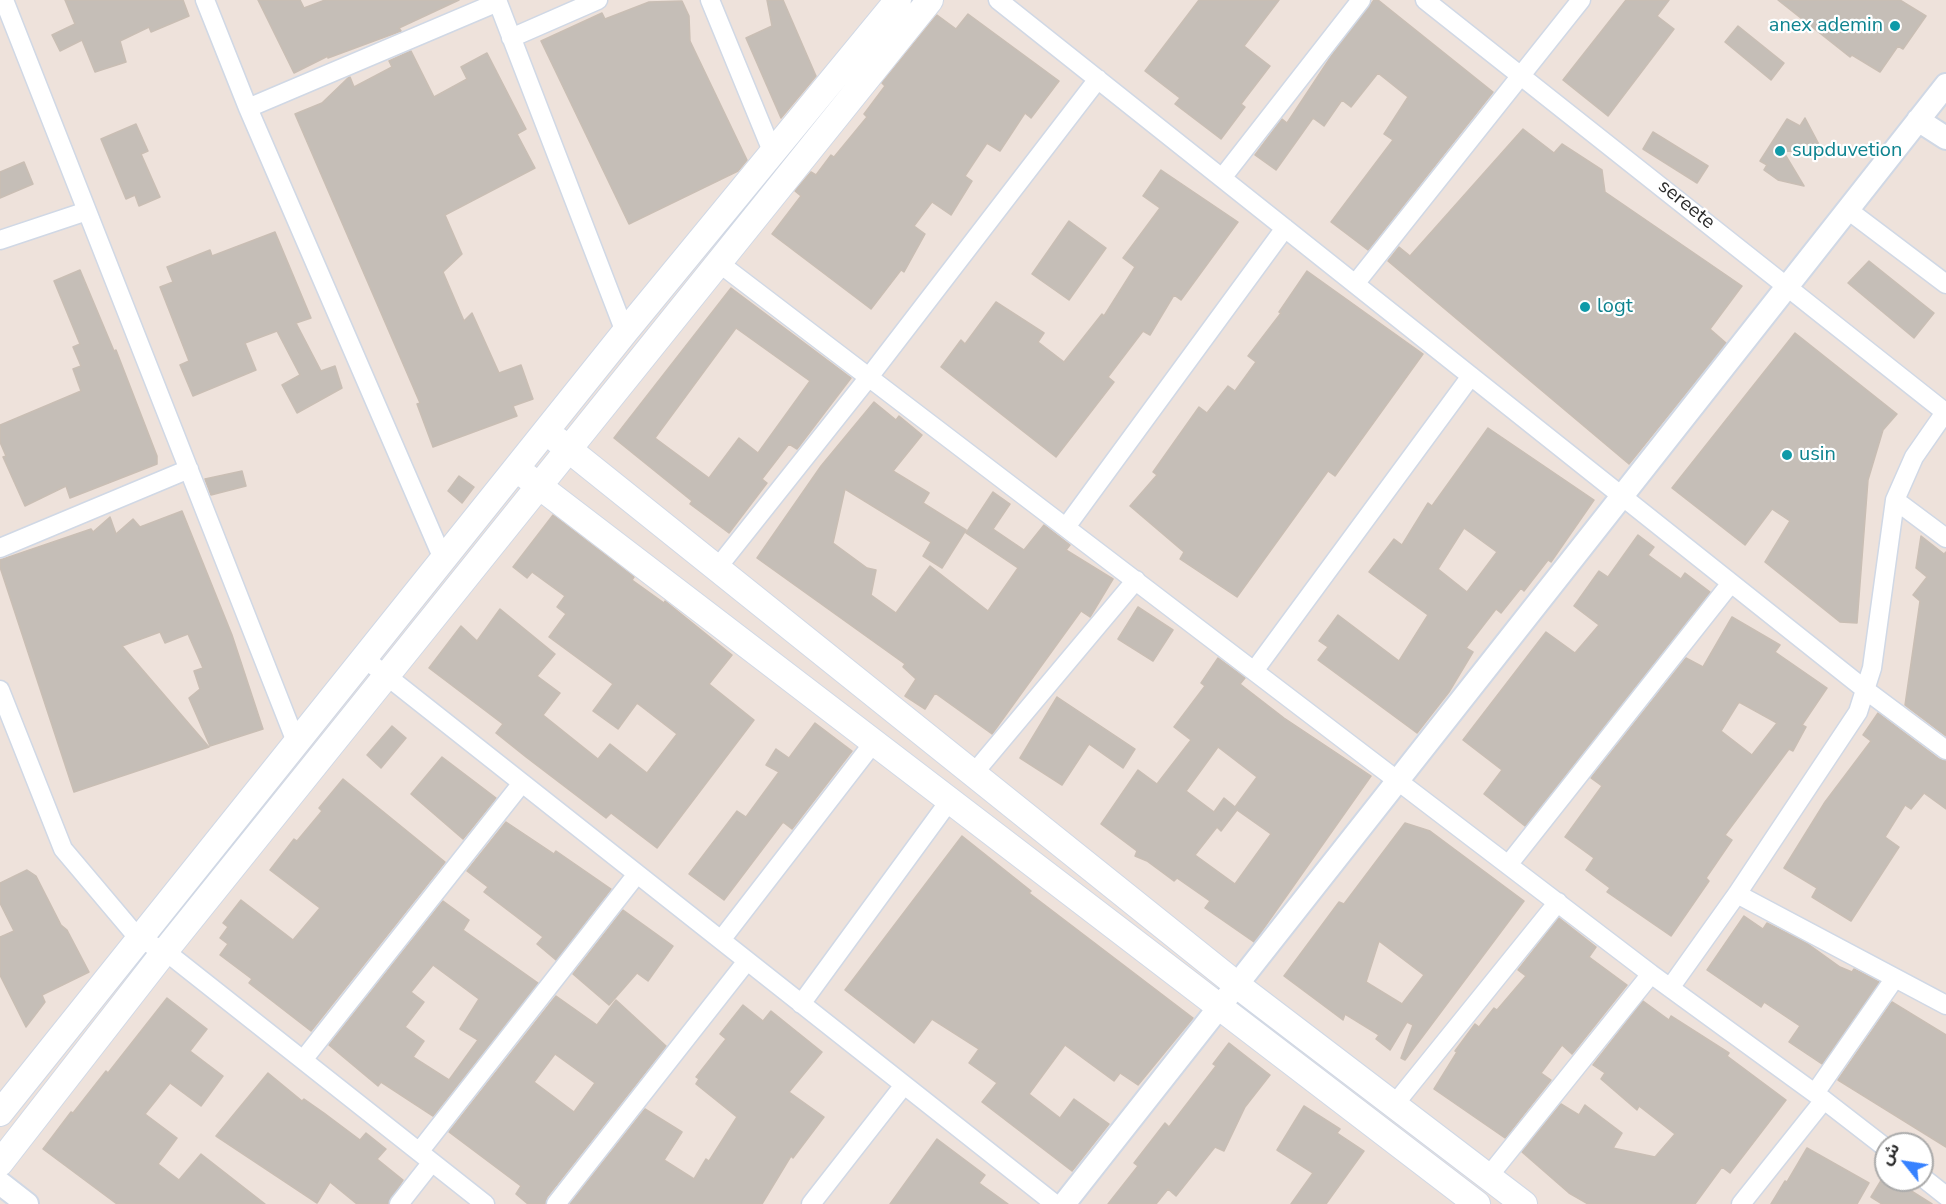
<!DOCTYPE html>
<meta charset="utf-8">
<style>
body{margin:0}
#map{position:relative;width:1946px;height:1204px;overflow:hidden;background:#eee2db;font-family:"Nunito Sans","Noto Sans Arabic",sans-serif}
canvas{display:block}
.north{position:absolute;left:1874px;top:1132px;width:60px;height:60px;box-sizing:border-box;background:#fff;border:2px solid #aaa;border-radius:50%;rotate:300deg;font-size:16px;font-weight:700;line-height:24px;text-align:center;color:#2a2a2a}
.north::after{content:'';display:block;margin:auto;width:21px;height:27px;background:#3782ff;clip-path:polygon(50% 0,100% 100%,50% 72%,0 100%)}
</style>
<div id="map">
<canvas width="1946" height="1204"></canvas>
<div class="north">ش</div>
</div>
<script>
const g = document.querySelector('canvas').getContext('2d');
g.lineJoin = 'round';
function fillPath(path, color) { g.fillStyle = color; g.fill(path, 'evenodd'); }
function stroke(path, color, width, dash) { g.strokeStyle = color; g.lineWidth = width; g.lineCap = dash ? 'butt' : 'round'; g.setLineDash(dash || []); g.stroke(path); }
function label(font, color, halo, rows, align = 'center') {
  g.font = font + ' "Nunito Sans",sans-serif'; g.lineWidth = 4.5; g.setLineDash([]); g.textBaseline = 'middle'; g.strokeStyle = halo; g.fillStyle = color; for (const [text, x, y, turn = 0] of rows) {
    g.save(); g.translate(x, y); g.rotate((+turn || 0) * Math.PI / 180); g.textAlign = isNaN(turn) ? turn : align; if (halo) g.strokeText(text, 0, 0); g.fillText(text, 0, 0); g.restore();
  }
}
const building = new Path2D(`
 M65 0H183L189 16 151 32 149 27 120 41 126 62 95 72 82 40 60 51 52 35 75 24Z
 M258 0H300L304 8 325 0H459L399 28 401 31 328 58V56L294 73Z
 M767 0H783L816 76 781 118 746 38 772 26Z
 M1199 0H1279L1244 46 1270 66 1241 104 1245 107 1221 139 1175 104 1180 98 1145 71Z
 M1374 0H1378L1493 92 1368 250 1331 222 1393 140 1384 134 1408 97 1378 73 1351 107 1342 100 1324 126 1313 118 1276 170 1255 155 1282 119 1287 123 1332 55Z
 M1626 0H1669L1657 16 1674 29 1608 116 1563 80Z
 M1778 0H1900L1926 16 1903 49 1898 46 1880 72 1852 55 1850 57Z
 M682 1 689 16 690 41 747 160 738 171 629 224 541 41 602 13 605 19 649 2Z
 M968 14 1059 81 1031 118 1025 113 1000 151 987 143 965 176 972 181 951 215 932 202 914 226 925 234 904 272 901 270 871 309 772 234 801 196 795 191 811 172 816 175 831 155 834 157 867 117 864 114 885 86 882 83 937 15 956 29Z
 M1738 26 1784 63 1771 80 1725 42Z
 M411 51 434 97 467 79 461 67 487 53 526 129 517 134 535 168 445 215 462 254 443 272 464 321 472 313 499 373 521 365 533 399 513 406 517 416 433 447 417 404 420 403 295 114 322 103 348 78 350 77 354 87 392 67 389 61Z
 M1805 118 1823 152 1783 151 1804 186 1778 180 1764 170 1767 165 1760 161 1787 119 1800 126Z
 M136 124 148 151 141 154 160 197 139 206 135 195 126 199 101 139Z
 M1523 129 1554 153 1562 144 1602 170 1605 192 1742 286 1710 329 1726 343 1629 464 1388 261 1399 247 1410 256Z
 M1653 132 1708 166 1697 183 1643 149Z
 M24 162 33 184 0 198V172Z
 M1161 170 1238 222 1181 300 1174 295 1150 335 1143 331 1108 377 1114 382 1056 457 941 367 961 340 965 344 996 302 1044 333 1038 342 1064 362 1102 314 1104 316 1135 267 1123 258 1160 208 1143 196Z
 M1069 221 1106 248 1069 300 1032 274Z
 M275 232 311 318 296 323 321 371 335 366 342 388 297 413 282 385 300 375 277 331 245 343 256 370 193 396 180 365 189 361 160 287 173 282 167 267 210 250 212 256Z
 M1869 261 1934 313 1914 338 1848 283Z
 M80 270 114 351 116 350 157 456V464L70 498 66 486 25 506 3 457 6 456 0 442V425L81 391 73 369 81 366 73 347 80 344 54 281Z
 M1307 271 1423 354 1335 476 1328 471 1237 597 1180 559 1184 552 1130 506 1157 475 1153 472 1199 407 1207 413 1228 386 1235 391 1256 362 1248 356 1281 313 1279 312Z
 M731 288 851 378 797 449 789 444 762 479 767 483 729 533 690 504 692 501 614 438ZM736 328 810 381 758 453 739 438 709 478 655 438Z
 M1795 333 1897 414 1883 430 1868 480 1857 623 1840 622 1765 562 1790 521 1772 509 1745 545 1672 488Z
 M874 402 896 420 899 416 922 435 893 471 929 493 923 503 966 530 942 568 923 556 931 542 845 489 833 543 867 568 876 570 871 595 896 613 930 566 988 611 1018 568 966 533 993 492 1010 504 993 529 1024 550 1044 525 1070 545 1066 550 1113 579 1090 617 1081 611 992 734 935 693 925 709 905 696 916 679 903 667 905 664 757 558 821 466Z
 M1488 428 1594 500 1551 562 1548 560 1524 591 1521 588 1501 613 1496 609 1466 648 1473 652 1449 692 1417 733 1318 660 1328 647 1319 641 1338 615 1399 661 1428 615 1369 572 1394 539 1402 545 1428 503 1432 506ZM1464 528 1497 552 1467 592 1438 569Z
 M242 471 246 486 211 495 205 479Z
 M459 476 474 487 462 503 448 491Z
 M182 511 232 635 263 729 210 746 189 698 200 689 194 671 203 668 188 634 165 643 160 632 122 646 209 747 74 792 0 567V560L91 529 93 532 110 517 116 534 133 519 140 527Z
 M553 515 634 577 632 580 664 603 665 601 732 655 709 684 754 720 657 848 611 813 606 818 526 757 496 733 503 724 429 668 461 626 477 641 500 609 555 654 537 676 560 693 543 715 598 759 610 744 647 773 677 734 637 703 618 729 593 711 613 684 549 637 566 614 557 607 565 596 532 572 527 578 513 567Z
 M1638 535 1654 547 1648 555 1681 579 1685 573 1710 592 1525 826 1484 794 1502 770 1463 740 1546 632 1575 653 1599 625 1574 606 1599 571 1608 577Z
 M1921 536 1944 554 1946 552V736L1905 705 1920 601 1913 595 1927 577 1916 568Z
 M1138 607 1173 630 1153 661 1118 639Z
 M1732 617 1780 645 1775 652 1827 688 1802 725 1806 727 1793 751 1789 749 1725 835 1732 840 1706 878 1709 881 1671 936 1607 892 1610 888 1586 870 1594 858 1565 837 1602 786 1591 778 1686 658 1703 667ZM1739 702 1777 723 1752 755 1721 731Z
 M1218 658 1245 678 1240 684 1284 718 1371 776 1254 942 1205 908 1210 901 1177 878 1174 881 1147 861 1135 856 1137 851 1101 824 1138 770 1157 784 1191 740 1174 727 1205 686 1201 683ZM1218 747 1257 777 1235 807 1224 798 1214 812 1186 791ZM1237 810 1271 834 1235 884 1195 855 1217 827 1221 831Z
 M1057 697 1135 749 1123 768 1089 744 1062 785 1020 758Z
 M1878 713 1939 759 1946 761V809L1924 793 1911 809 1905 805 1885 837 1899 847 1851 921 1812 897 1817 888 1784 868 1825 802 1871 741 1863 735Z
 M815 723 852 751 792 829 783 822 724 900 689 874 737 811 746 817 779 772 766 765 776 749 789 758Z
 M392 726 406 738 381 768 367 755Z
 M442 757 496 798 463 839 411 794Z
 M343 779 445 862 311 1031 249 983 252 979 220 955 228 944 220 938 228 927 223 923 241 900 293 940 320 908 270 870 294 839 297 841 322 811 319 808Z
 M506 822 554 854 556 851 611 889 556 960 537 944 543 937 484 892 488 887 467 871Z
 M1405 823 1430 831 1524 901 1405 1060 1401 1058 1413 1025 1407 1022 1390 1050 1376 1039 1379 1035 1345 1014 1343 1020 1284 976 1339 902 1344 904ZM1379 941 1424 975 1402 1004 1366 982Z
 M962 836 1031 891 1029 893 1193 1018 1138 1085 1120 1073 1114 1081 1065 1045 1029 1094 1060 1118 1074 1099 1109 1124 1072 1171 982 1102 997 1083 969 1063 979 1049 932 1019 914 1043 845 990Z
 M27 870 36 876 61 925 67 930 89 972 42 995 45 1002 26 1027 0 975V937L14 931 0 903V883Z
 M443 901 469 920 463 930 538 983 433 1116 381 1082 378 1086 329 1045ZM433 965 479 999 460 1029 478 1040 449 1080 413 1057 424 1041 405 1027 424 1002 411 992Z
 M623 910 673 946 648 981 637 973 609 1005 573 974Z
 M1744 916 1763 929 1767 923 1808 944 1840 967 1852 972 1854 969 1879 982 1822 1064 1789 1042 1800 1026 1764 1002 1761 1007 1707 970Z
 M1559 918 1596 947 1589 957 1627 985 1572 1054 1562 1045 1541 1073 1551 1080 1505 1138 1434 1089 1457 1052 1455 1051 1475 1024 1479 1027 1494 1008 1497 1010 1526 976 1518 970Z
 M556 996 597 1025 616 1000 666 1046 547 1197 545 1204H528L516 1194 521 1186 449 1132ZM555 1054 595 1083 574 1112 534 1082Z
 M167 998 207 1029 190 1051 223 1076 201 1106 170 1083 145 1114 177 1138 158 1164 179 1180 201 1154 265 1204H117L43 1149 71 1112 73 1113 106 1071 108 1073Z
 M1643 1001 1669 1020 1671 1016 1729 1053 1727 1056 1786 1100 1730 1173 1722 1167 1695 1204H1588L1569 1193 1522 1152 1561 1104 1579 1115 1585 1105 1622 1133 1613 1148 1655 1157 1675 1134 1639 1106 1637 1110 1601 1079 1605 1073 1593 1065Z
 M1892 1002 1946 1035V1147L1838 1080Z
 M743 1005 763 1021 771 1011 822 1052 789 1092 824 1117 793 1158 791 1156 762 1204H570L645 1109 682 1132 664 1160 694 1179 706 1159 709 1161 737 1117 696 1084 699 1079 696 1077 726 1039 720 1034Z
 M1229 1043 1270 1075 1245 1107 1224 1151 1215 1147 1176 1196 1168 1189 1156 1204H1108L1138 1166 1134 1163 1165 1123 1169 1127 1216 1066 1213 1064Z
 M268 1073 302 1101 304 1099 324 1113 360 1140 366 1133 386 1149 377 1159 403 1180 388 1204H357L330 1182 317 1203 216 1136Z
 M1304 1106 1340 1129 1337 1133 1364 1151 1326 1204H1291L1313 1173 1277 1150Z
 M937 1139 985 1175 979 1183 1008 1204H890Z
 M1807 1148 1869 1183 1857 1204H1771L1785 1181 1787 1182Z
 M1885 1174 1886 1180H1894L1932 1204H1882L1871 1197Z`);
const minor = new Path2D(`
 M4 0 296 742
 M205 0 248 108 443 559
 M497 0 625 332
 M710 0 772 151
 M998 0 1867 691 1946 750
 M1425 0 1945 412
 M511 38 598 0
 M248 108 498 2
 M1222 178 1361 0
 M1848 210 1946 284
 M0 240 87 211
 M719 263 1651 974 1824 1100 1886 1148
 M1355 284 1581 0
 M1895 500 1946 538
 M1066 527 1285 228
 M0 548 189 469
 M718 567 869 377 1098 79
 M364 658 1055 1204
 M1254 671 1471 376
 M0 690 63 849 139 939 165 951 485 1204
 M974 773 1136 580
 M1508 865 1731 583
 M1737 894 1946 1005
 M721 940 874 742
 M1670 988 1737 894 1858 712 1872 668 1895 500 1914 457 1946 411
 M801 1004 950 800
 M303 1060 522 783
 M1815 1093 1895 978
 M1394 1105 1558 902
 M419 1152 637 874
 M1488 1177 1651 974
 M1922 1177 1946 1196
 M399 1204 432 1162
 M556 1204 747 961
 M811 1204 904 1085
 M1741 1204 1824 1100`);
const tertiary = new Path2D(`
 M1918 120 1946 138
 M0 1183 27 1204
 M1064 1204 1946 85`);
const secondary = new Path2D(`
 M557 440 1237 985 1524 1204
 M526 476 1477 1204
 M0 1113 625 332 898 0
 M0 1163 165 951 930 0`);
const markers = [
 [1895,26,6,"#0f9aa8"],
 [1780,151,6,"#0f9aa8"],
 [1585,307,6,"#0f9aa8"],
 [1787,455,6,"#0f9aa8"]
];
const cultureNames = [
 ["anex ademin",1883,26,"right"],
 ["supduvetion",1792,151],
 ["logt",1597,307],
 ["usin",1799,455]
];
const streetNames = [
 ["sereete",1686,205,39]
];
fillPath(building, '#c5beb7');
stroke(building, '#c9beb4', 1.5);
stroke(minor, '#d0d8e5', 21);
stroke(tertiary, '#d0d8e5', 26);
stroke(secondary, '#d0d8e5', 28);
stroke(minor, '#fff', 18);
stroke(tertiary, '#fff', 22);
stroke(secondary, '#fff', 26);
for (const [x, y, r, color] of markers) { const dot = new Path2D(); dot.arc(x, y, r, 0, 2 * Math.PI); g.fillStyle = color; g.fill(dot); stroke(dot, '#fff', 2); }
label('20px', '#0d838f', '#fff', cultureNames, 'left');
label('20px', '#2a2a2a', '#fff', streetNames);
</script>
